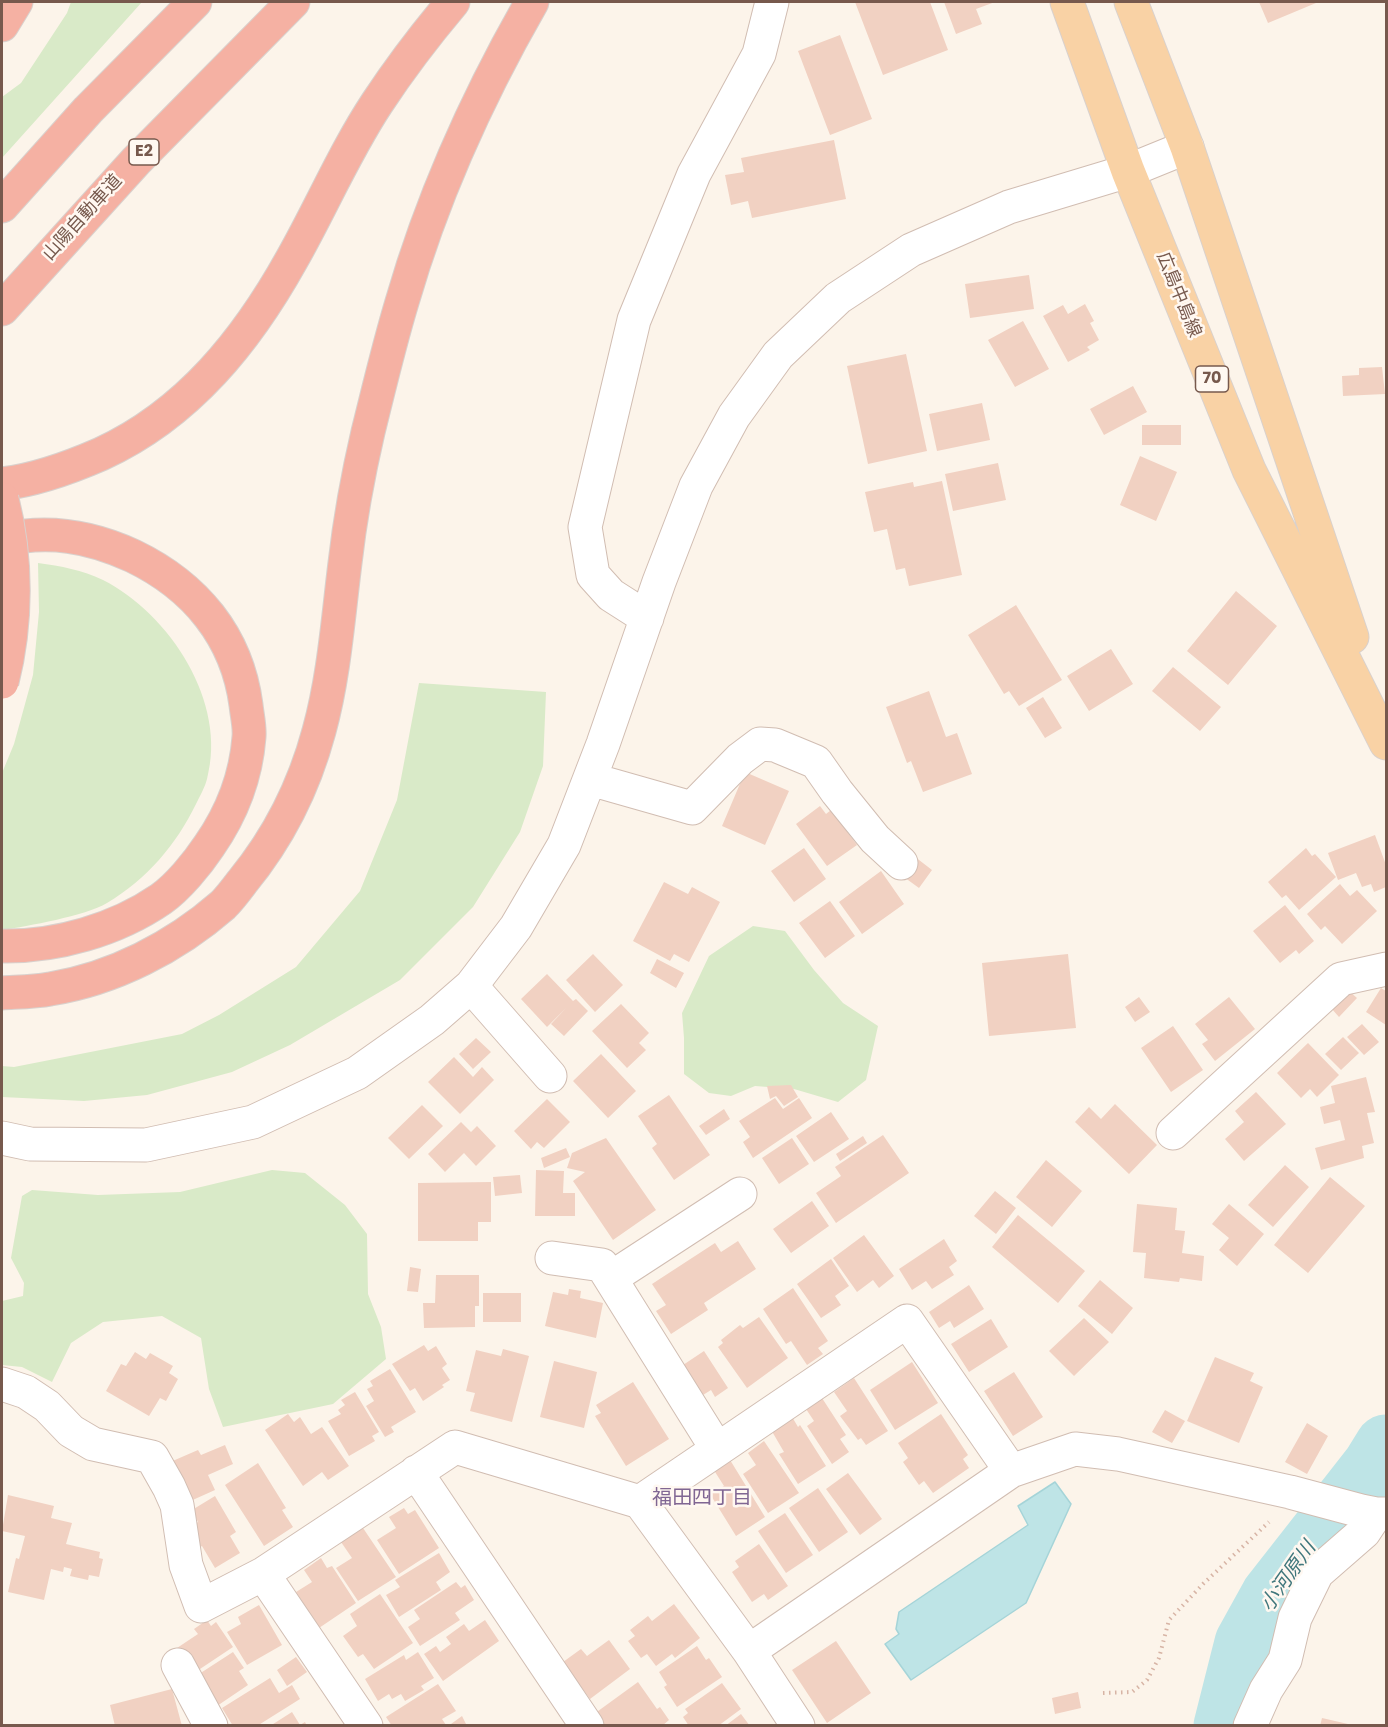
<!DOCTYPE html>
<meta charset="utf-8">
<style>
body{margin:0}
#map{position:relative;width:1388px;height:1727px;overflow:hidden;background:#fcf4ea;font-family:Poppins,sans-serif}
canvas{display:block}
.frame{position:absolute;inset:0;border:3px solid #77594d;pointer-events:none}
</style>
<div id="map">
<canvas width="1388" height="1727"></canvas>
<div class="frame"></div>
</div>
<script>
const g = document.querySelector('canvas').getContext('2d');
g.lineJoin = 'round';
function fillPath(path, color) { g.fillStyle = color; g.fill(path, 'evenodd'); }
function stroke(path, color, width, dash) { g.strokeStyle = color; g.lineWidth = width; g.lineCap = dash ? 'butt' : 'round'; g.setLineDash(dash || []); g.stroke(path); }
function label(font, color, halo, rows, align = 'center') {
  g.font = font + ' Poppins,"Noto Sans JP",sans-serif'; g.lineWidth = 5; g.setLineDash([]); g.textBaseline = 'middle'; g.strokeStyle = halo; g.fillStyle = color; for (const [text, x, y, turn = 0] of rows) {
    g.save(); g.translate(x, y); g.rotate((+turn || 0) * Math.PI / 180); g.textAlign = isNaN(turn) ? turn : align; if (halo) g.strokeText(text, 0, 0); g.fillText(text, 0, 0); g.restore();
  }
}
const green = new Path2D(`
 M71 2H142L2 158V97L21 83 67 13Z
 M38 563C61 566 82 570 103 580 170 614 228 703 207 779 205 787 200 796 196 804 176 845 147 879 107 903 85 916 28 926 2 930V773L14 744 33 675 39 612Z
 M419 683 546 692 543 766 520 832 473 907 400 980 290 1045 232 1072 147 1095 84 1101 2 1097V1066L14 1067 182 1034 219 1015 296 967 360 891 397 800Z
 M753 926 785 931 814 970 843 1003 878 1026 866 1080 838 1102 794 1089 755 1086 731 1096 709 1093 684 1074V1038L682 1013 709 956Z
 M272 1170 305 1173 345 1205 367 1234 368 1294 381 1327 386 1359 333 1404 223 1427 209 1389 201 1338 162 1316 103 1322 71 1343 52 1382 22 1367 2 1365V1301L23 1296 24 1283 11 1258 22 1196 32 1190 98 1195 180 1192Z`);
const water = new Path2D(`
 M1055 1482 1071 1504 1026 1603 911 1680 885 1644 899 1634 896 1629 899 1612 1028 1525 1018 1506Z`);
const river = new Path2D(`
 M1225 1726 1246 1643 1272 1596 1373 1467 1386 1446`);
const building = new Path2D(`
 M855 2H930L948 50 883 75Z
 M944 2H995L976 9 982 24 956 34Z
 M1259 2H1315L1316 3 1268 23Z
 M840 35 872 119 830 135 798 51Z
 M834 140 846 199 752 218 748 201 731 205 725 175 744 172 741 158Z
 M1029 275 1034 309 970 318 965 284Z
 M1085 304 1094 321 1090 323 1099 340 1087 347 1090 350 1068 362 1043 316 1063 305 1068 314Z
 M1023 321 1049 369 1015 387 988 340Z
 M906 354 927 451 868 464 847 366Z
 M1382 367 1385 394 1343 396 1342 376 1359 375V368Z
 M1133 386 1147 412 1104 435 1090 409Z
 M982 403 990 440 937 451 929 414Z
 M1142 425H1181V445H1142Z
 M1140 456 1177 472 1156 521 1120 505Z
 M998 463 1006 500 953 511 945 474Z
 M942 481 962 575 909 586 905 568 896 570 887 529 874 532 865 492 913 482 914 487Z
 M1236 591 1277 626 1228 685 1187 651Z
 M1016 605 1062 680 1019 706 1009 691 1004 694 968 635Z
 M1111 649 1133 684 1089 711 1067 676Z
 M1173 667 1221 707 1200 731 1152 691Z
 M929 691 946 737 957 733 972 774 923 792 911 761 907 763 886 707Z
 M1043 697 1062 728 1045 738 1026 708Z
 M745 772 789 791 765 845 722 826Z
 M820 806 826 814 831 810 857 845 827 866 796 824Z
 M1375 835 1386 865V887L1374 892 1371 884 1362 887 1356 873 1338 880 1328 853Z
 M804 848 826 879 794 902 771 871Z
 M1306 848 1312 856 1315 854 1336 877 1299 910 1286 895 1282 898 1268 882Z
 M910 853 932 870 919 888 897 872Z
 M881 871 904 904 862 934 839 902Z
 M664 882 688 894 692 887 720 902 689 962 674 954 670 961 633 941Z
 M1340 884 1350 896 1357 890 1377 911 1342 944 1325 926 1321 930 1307 914Z
 M830 901 855 936 825 958 799 923Z
 M1285 905 1314 941 1299 954 1296 950 1280 963 1253 931Z
 M593 954 623 985 595 1012 566 980Z
 M1068 954 1076 1028 989 1036 982 963Z
 M657 959 684 973 676 988 650 973Z
 M547 974 573 1001 576 999 588 1011 564 1036 551 1024 566 1008 547 1027 521 999Z
 M1381 988 1386 991V1025L1366 1012Z
 M1349 991 1357 998 1339 1017 1331 1008Z
 M1139 997 1150 1012 1135 1022 1125 1007Z
 M1229 997 1255 1029 1215 1061 1202 1044 1208 1040 1195 1024Z
 M621 1004 649 1033 639 1043 646 1050 627 1068 592 1031Z
 M1362 1024 1379 1042 1364 1055 1347 1037Z
 M1173 1026 1203 1070 1171 1092 1141 1048Z
 M1343 1037 1359 1053 1341 1070 1325 1054Z
 M476 1038 491 1052 473 1069 459 1054Z
 M1308 1043 1339 1075 1317 1097 1310 1089 1301 1098 1277 1073Z
 M601 1054 636 1091 608 1118 573 1081Z
 M454 1057 473 1077 482 1067 494 1080 460 1114 428 1082Z
 M1366 1077 1375 1112 1367 1113 1374 1143 1362 1146 1364 1158 1321 1170 1315 1148 1345 1140 1340 1120 1324 1124 1320 1107 1335 1103 1331 1086Z
 M791 1085 798 1097 784 1106 776 1096 770 1099 767 1086Z
 M1256 1092 1286 1124 1244 1161 1225 1139 1244 1122 1235 1111Z
 M669 1095 710 1155 674 1180 652 1148 657 1144 638 1116Z
 M775 1098 783 1109 799 1098 812 1118 753 1158 743 1142 750 1137 739 1121Z
 M547 1099 570 1122 544 1148 537 1142 531 1149 514 1131Z
 M1115 1104 1157 1145 1129 1174 1075 1122 1089 1107 1101 1119Z
 M422 1105 443 1126 409 1159 388 1138Z
 M724 1109 730 1119 706 1135 699 1126Z
 M831 1112 849 1139 814 1162 796 1136Z
 M461 1122 471 1132 477 1126 496 1146 476 1166 464 1153 445 1172 428 1154Z
 M883 1135 909 1173 836 1223 816 1193 841 1176 835 1167Z
 M863 1136 867 1143 840 1161 836 1154Z
 M606 1138 656 1210 613 1240 573 1181 585 1172 567 1168 572 1153Z
 M792 1138 809 1164 779 1184 762 1158Z
 M566 1148 570 1157 544 1168 541 1158Z
 M1046 1160 1082 1191 1052 1227 1016 1197Z
 M1285 1165 1309 1187 1273 1227 1248 1205Z
 M536 1170 564 1171 563 1193H575V1216H535Z
 M520 1175 522 1193 495 1196 493 1177Z
 M1330 1177 1365 1206 1308 1273 1274 1245Z
 M491 1182V1222H478V1241H418V1183Z
 M995 1191 1016 1208 996 1234 974 1216Z
 M812 1201 829 1226 791 1253 773 1229Z
 M1137 1204 1177 1208 1175 1230 1185 1231 1182 1253 1204 1256 1202 1281 1180 1278 1179 1282 1144 1278 1146 1253 1133 1252Z
 M1229 1204 1264 1234 1237 1266 1219 1250 1229 1238 1212 1224Z
 M1018 1215 1085 1271 1058 1303 992 1247Z
 M864 1235 894 1276 879 1288 873 1280 857 1292 833 1258Z
 M944 1239 957 1261 949 1267 954 1275 932 1289 926 1281 912 1290 899 1269Z
 M738 1241 756 1269 704 1303 708 1310 671 1334 656 1311 666 1305 652 1284 715 1243 721 1252Z
 M831 1259 849 1286 835 1296 841 1305 821 1318 797 1284Z
 M410 1267 421 1269 418 1292 407 1291Z
 M436 1275H479V1306H475V1327L424 1328 423 1303H435Z
 M1100 1280 1133 1308 1112 1334 1078 1306Z
 M969 1285 984 1309 954 1328 950 1321 939 1328 929 1312Z
 M793 1288 828 1341 818 1348 823 1354 807 1365 791 1341 786 1344 763 1309Z
 M569 1289 581 1291 580 1298 603 1303 596 1338 545 1326 553 1292 568 1295Z
 M483 1293H521V1322H483Z
 M759 1317 788 1358 747 1388 718 1347 723 1343 721 1340 740 1325 743 1328Z
 M1084 1318 1109 1342 1074 1376 1049 1351Z
 M991 1319 1008 1347 969 1372 951 1344Z
 M424 1345 428 1351 436 1346 447 1364 442 1368 450 1380 442 1385 444 1387 423 1401 415 1388 410 1391 392 1364Z
 M503 1349 529 1356 512 1422 470 1411 475 1393 466 1391 476 1350 501 1356Z
 M704 1351 728 1388 715 1397 711 1390 703 1395 683 1365Z
 M135 1352 146 1359 150 1353 173 1366 169 1373 178 1379 166 1401 160 1398 149 1416 106 1391 121 1364 126 1366Z
 M1215 1357 1254 1373 1250 1381 1263 1387 1239 1443 1187 1421Z
 M554 1361 597 1372 584 1428 540 1417Z
 M912 1362 938 1403 895 1430 870 1390Z
 M390 1369 416 1412 391 1427 394 1432 385 1437 366 1406 374 1401 367 1389 373 1386 370 1381Z
 M1014 1372 1043 1417 1013 1436 984 1391Z
 M854 1378 888 1431 866 1445 861 1438 858 1440 840 1416 847 1411 834 1392Z
 M633 1382 669 1439 626 1466 595 1416 601 1413 596 1405Z
 M355 1392 379 1432 372 1436 375 1441 349 1456 328 1421 341 1414 338 1410 345 1405 341 1400Z
 M822 1398 846 1435 840 1439 849 1452 832 1464 807 1426 814 1421 806 1409Z
 M1165 1410 1185 1421 1172 1443 1152 1432Z
 M288 1414 294 1422 300 1417 311 1434 322 1427 349 1466 328 1480 322 1472 303 1486 265 1430Z
 M941 1414 968 1455 963 1459 969 1468 933 1493 924 1481 919 1485 903 1462 908 1458 898 1443Z
 M791 1415 798 1427 800 1425 826 1466 798 1484 779 1454 784 1452 770 1428Z
 M1307 1423 1328 1436 1307 1474 1285 1462Z
 M764 1441 799 1493 768 1513 743 1474 756 1465 748 1453Z
 M225 1445 233 1464 208 1475 215 1490 186 1503 168 1463 198 1450 201 1455Z
 M727 1455 765 1517 736 1536 710 1494 724 1486 710 1464Z
 M258 1463 286 1508 282 1510 293 1527 264 1546 225 1485Z
 M848 1473 882 1519 860 1535 826 1489Z
 M818 1488 848 1532 819 1552 789 1508Z
 M8 1495 54 1506 51 1518 72 1523 66 1544 100 1552 99 1558 103 1559 99 1577 89 1575 88 1580 70 1576 72 1569 64 1567 63 1572 51 1569 44 1600 8 1592 16 1558 19 1559 25 1536 2 1531Z
 M215 1496 236 1532 230 1536 240 1553 215 1568 202 1546 197 1549 191 1538 198 1534 193 1525 198 1522 192 1510Z
 M404 1508 408 1514 415 1510 439 1548 399 1574 377 1540 396 1528 389 1517Z
 M785 1513 813 1555 786 1573 758 1531Z
 M363 1528 396 1577 358 1601 336 1568 352 1558 341 1542Z
 M759 1544 788 1586 768 1600 764 1594 752 1602 732 1572 739 1567 735 1561Z
 M439 1553 450 1572 436 1582 441 1590 399 1617 386 1595 400 1587 395 1580Z
 M321 1558 327 1568 332 1566 356 1603 319 1628 296 1592 312 1582 304 1570Z
 M456 1582 461 1588 465 1585 474 1600 455 1613 460 1620 420 1646 408 1627 420 1619 414 1610Z
 M380 1594 413 1643 374 1669 363 1654 358 1657 343 1636 357 1626 350 1614Z
 M674 1604 700 1638 675 1658 672 1654 656 1666 647 1654 641 1658 628 1641 635 1636 630 1630 648 1616 652 1621Z
 M259 1605 282 1645 247 1665 227 1632 241 1624 238 1617Z
 M207 1620 211 1626 216 1622 233 1647 194 1673 177 1648 198 1634 194 1629Z
 M485 1620 499 1641 443 1681 424 1654 436 1646 440 1652 451 1644 446 1637 464 1624 469 1631Z
 M609 1640 630 1669 590 1699 563 1662 581 1649 587 1656Z
 M836 1641 871 1693 827 1723 792 1670Z
 M697 1646 706 1660 709 1658 722 1677 677 1707 664 1687 667 1685 659 1672Z
 M233 1652 244 1668 239 1671 248 1685 217 1706 196 1676Z
 M418 1652 434 1678 421 1686 424 1690 405 1701 401 1694 392 1699 389 1694 378 1701 365 1679 404 1655 406 1660Z
 M296 1657 307 1672 287 1686 277 1670Z
 M270 1678 279 1693 292 1685 300 1699 257 1726H233L222 1708Z
 M638 1682 657 1709 660 1707 669 1720 662 1726H602L594 1714Z
 M722 1683 741 1709 718 1726H689L683 1717 688 1713 685 1709Z
 M438 1684 456 1711 442 1719 446 1725 392 1726 386 1717Z
 M172 1689 182 1726H115L110 1705Z
 M1078 1692 1081 1708 1055 1714 1052 1698Z
 M292 1712 300 1725 305 1722 307 1726H270Z
 M741 1714 750 1726H725Z
 M462 1716 467 1726H452L451 1724Z
 M1322 1718 1348 1724 1347 1726H1320Z`);
const path = new Path2D(`
 M1103 1693 1132 1692 1147 1680 1159 1658 1169 1620 1203 1584 1269 1522`);
const minor = new Path2D(`
 M647 618 611 595 593 575 585 527 634 320 694 174 759 54 772 2
 M590 779 692 808 740 759 760 744 775 745 816 762 837 792 875 839 901 863
 M471 986 550 1076
 M1173 1133 1341 979 1386 969
 M2 1138 30 1144 146 1145 253 1122 357 1073 432 1020 471 986 516 927 564 845 603 744 659 582 696 486 734 416 778 355 838 298 911 250 1009 207 1128 171 1187 147
 M552 1258 602 1265 717 1449
 M611 1278 740 1194
 M2 1384 26 1392 47 1406 71 1431 93 1444 152 1457 169 1487 177 1505 186 1565 201 1606 263 1574
 M416 1472 587 1726
 M640 1502 907 1321 1011 1471
 M749 1651 1011 1471 1075 1449 1118 1454 1290 1492 1361 1511 1376 1514H1386
 M178 1665 211 1726
 M366 1726 263 1574 455 1447 640 1502 749 1651 798 1726
 M1250 1726 1266 1690 1285 1660 1295 1618 1317 1573 1364 1532 1376 1514`);
const major = new Path2D(`
 M1067 2 1128 171 1249 470 1386 743
 M1131 2 1187 147 1352 637`);
const highway = new Path2D(`
 M2 25 16 2
 M2 206 88 110 195 2
 M2 309 136 161 293 2
 M2 484C36 480 69 468 101 454 188 414 247 340 292 259 321 208 344 153 377 103 400 68 426 34 453 2
 M2 540C48 529 90 536 133 556 195 586 237 636 246 705 247 715 250 727 249 737 246 777 232 813 209 846 197 864 178 887 161 899 116 930 56 947 2 946
 M2 993C17 992 34 992 50 989 113 979 175 947 223 905 230 898 236 890 242 882 279 837 304 787 319 731 334 677 338 619 345 563 350 519 358 475 368 432 379 388 389 345 402 302 432 198 478 96 532 2`);
const highwayBridge = new Path2D(`
 M2 499C17 558 17 623 2 682`);
const shields = [
 [144,152,30],
 [1212,379,33]
];
const shieldNames = [
 ["E2",144,152],
 ["70",1212,379]
];
const streetNames = [
 ["山陽自動車道",83,218,-48],
 ["広島中島線",1178,295,68]
];
const neighbourhoodNames = [
 ["福田四丁目",702,1499]
];
const waterNames = [
 ["小河原川",1289,1577,-55]
];
fillPath(green, '#d9eac8');
fillPath(water, '#bee4e6');
stroke(water, '#a5d4d8', 1.5);
stroke(river, '#bee4e6', 63);
fillPath(building, '#f1d1c2');
stroke(minor, '#d1bdb2', 35);
stroke(major, '#d9d1cd', 35);
stroke(highway, '#d9d1cd', 35);
stroke(path, '#d7b4a5', 4, [1.5, 4.5]);
stroke(minor, '#fff', 33);
stroke(major, '#f9d2a5', 33);
stroke(highway, '#f5b1a3', 33);
stroke(highwayBridge, '#d9d1cd', 35, []);
stroke(highwayBridge, '#f5b1a3', 33);
for (const [x, y, w] of shields) { const box = new Path2D(); box.roundRect(x - w / 2, y - 13, w, 26, 4.5); g.fillStyle = '#fff8f1'; g.fill(box); stroke(box, '#77594d', 1.5); }
label('bold 16px', '#77594d', null, shieldNames);
label('18px', '#77594d', '#fff8f1', streetNames);
label('20px', '#806693', '#fff8f1', neighbourhoodNames);
label('italic 20px', '#40777c', '#fff8f1', waterNames);
</script>
